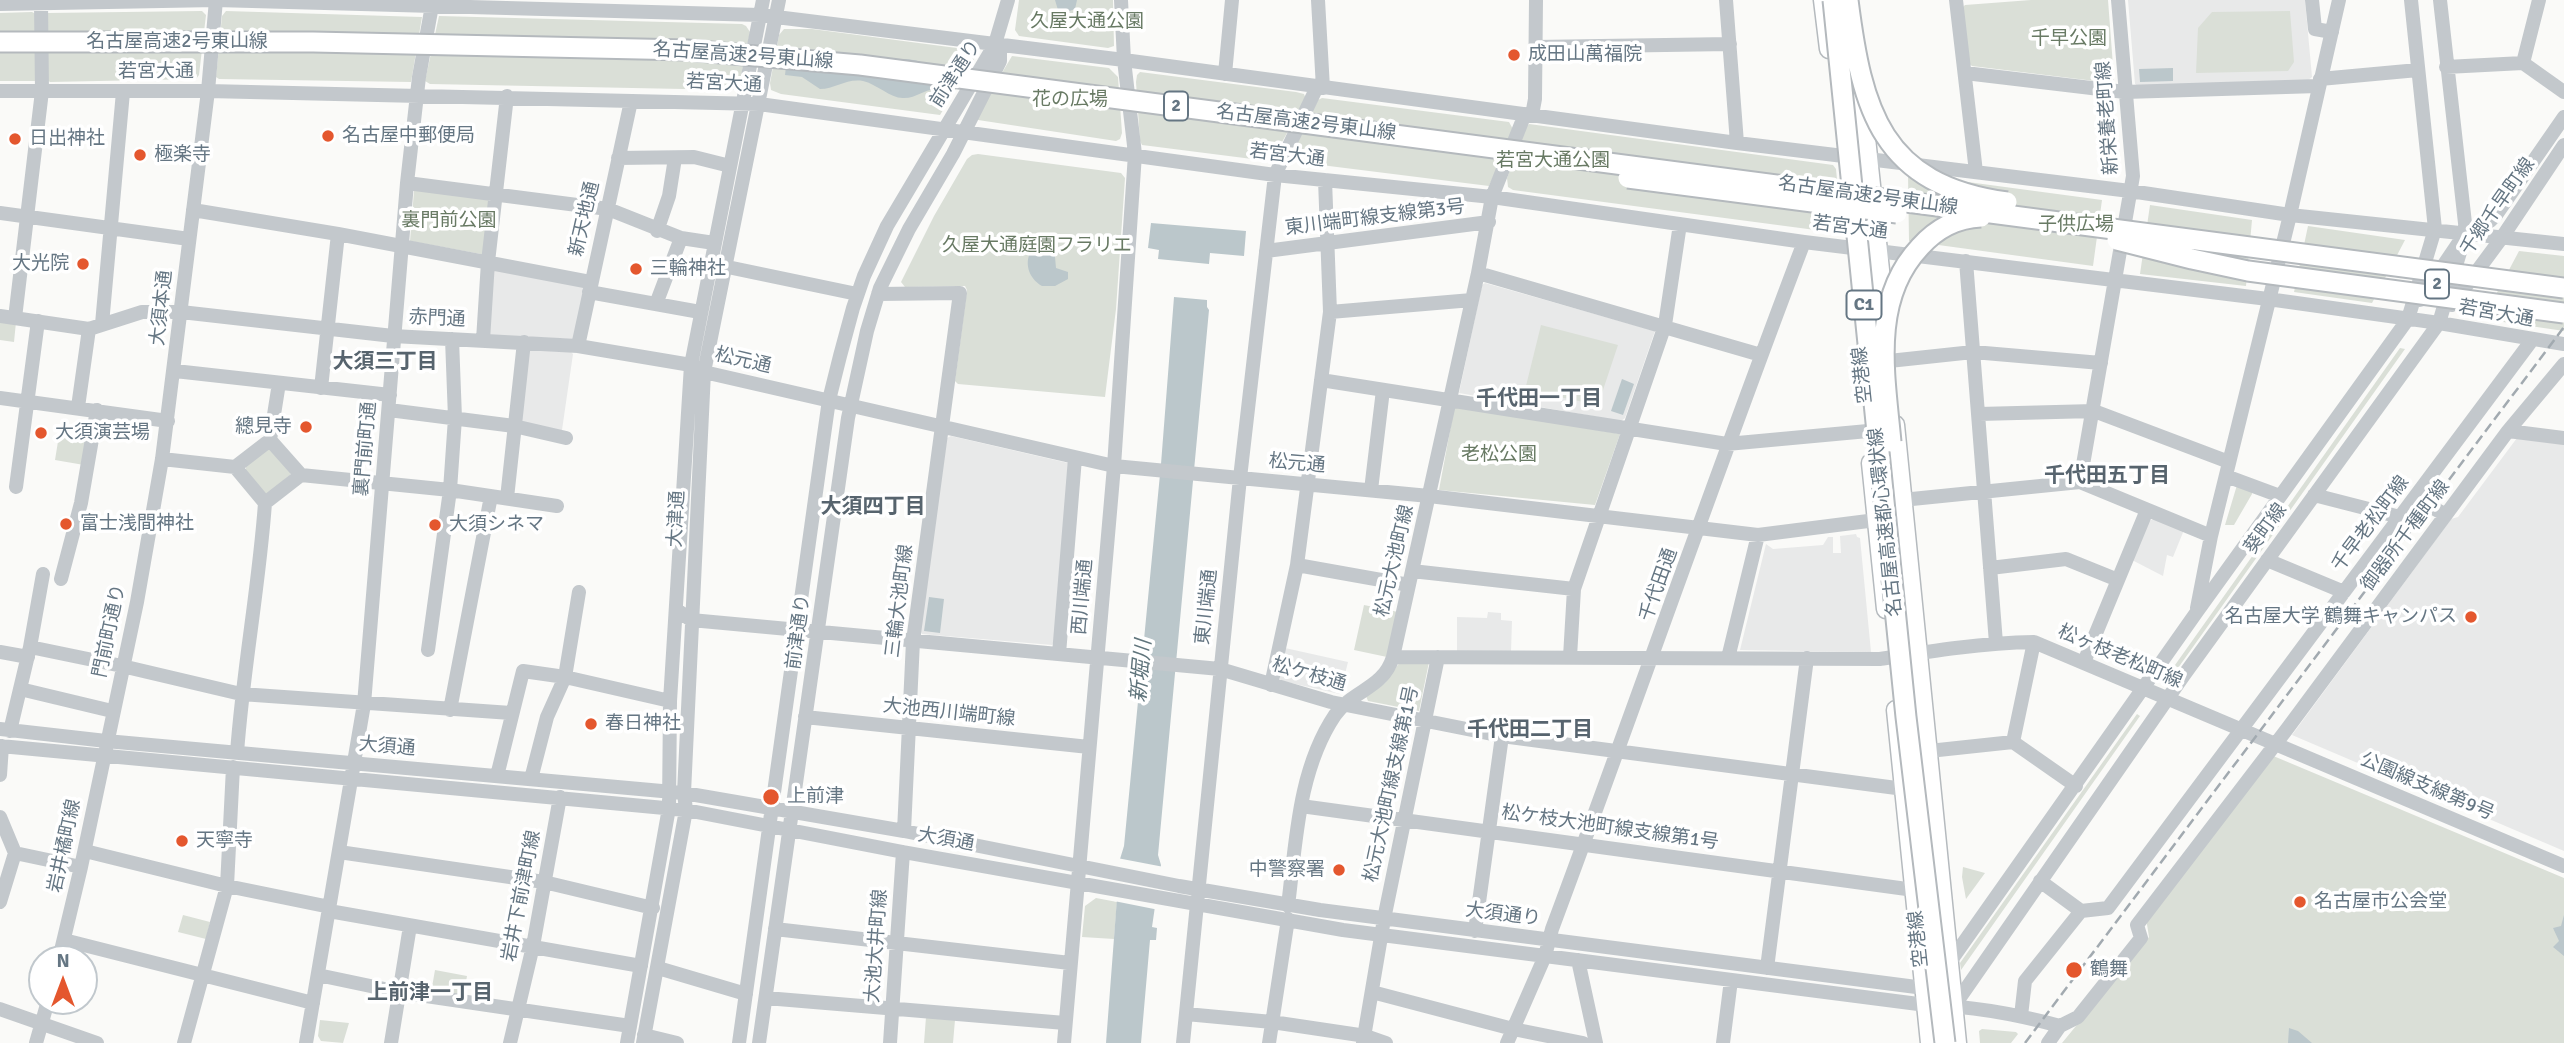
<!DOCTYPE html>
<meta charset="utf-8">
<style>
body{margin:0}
#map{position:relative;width:2564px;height:1043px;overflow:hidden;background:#fafaf8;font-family:Signika,sans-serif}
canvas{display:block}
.north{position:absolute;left:28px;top:945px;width:70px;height:70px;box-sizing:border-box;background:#fff;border:2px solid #c1c8cd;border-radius:50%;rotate:0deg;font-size:19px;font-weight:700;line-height:28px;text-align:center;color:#657683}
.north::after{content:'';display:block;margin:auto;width:24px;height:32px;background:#e4572e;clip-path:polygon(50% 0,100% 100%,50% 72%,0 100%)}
</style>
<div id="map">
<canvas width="2564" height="1043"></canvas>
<div class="north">N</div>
</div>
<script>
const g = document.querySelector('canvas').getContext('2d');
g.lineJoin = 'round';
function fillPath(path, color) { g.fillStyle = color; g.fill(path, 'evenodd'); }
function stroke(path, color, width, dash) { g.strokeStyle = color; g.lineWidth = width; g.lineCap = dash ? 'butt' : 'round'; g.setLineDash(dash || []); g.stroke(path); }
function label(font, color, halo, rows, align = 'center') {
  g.font = font + ' Signika,"Noto Sans JP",sans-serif'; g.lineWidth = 7; g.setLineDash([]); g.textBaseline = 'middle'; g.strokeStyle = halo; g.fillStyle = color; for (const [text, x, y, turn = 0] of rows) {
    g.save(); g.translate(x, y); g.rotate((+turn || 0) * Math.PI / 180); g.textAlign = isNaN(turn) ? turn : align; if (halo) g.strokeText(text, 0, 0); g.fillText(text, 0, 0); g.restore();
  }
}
const built = new Path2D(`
 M2128 0H2305L2312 77 2307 81 2138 86 2135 84Z
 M491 269 584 284 586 289 574 339 488 335Z
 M1485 283 1655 331 1625 418 1621 421 1459 393 1482 285Z
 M530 350 571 352 573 354 562 430 559 431 521 424 527 352Z
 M951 436 1068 463 1056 642 1052 645 922 634 920 631 947 438Z
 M2517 438 2564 444V851L2292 735 2451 519 2458 517Z
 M2156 518 2184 530 2173 557 2167 555 2163 576 2132 560 2149 521Z
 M1856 534 1857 537 1860 538 1871 652 1740 650 1766 544 1773 549 1823 545 1828 537H1833V553H1841L1840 536Z
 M1488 612 1501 613V620L1512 621 1511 652H1457V617L1487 618Z
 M1285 648 1348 662 1340 694 1282 681 1278 676Z`);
const green = new Path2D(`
 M1019 0H1113L1114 46 1108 48 1019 36 1015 30Z
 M2031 0H2108L2114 79 2111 83 1972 66 1968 63 1962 8 1965 5Z
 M202 11 206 15 199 75 196 79 50 82 47 80V13Z
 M226 11 422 17 411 82 219 79 216 77 222 16Z
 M2290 11 2294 62 2288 71 2196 73 2198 28 2212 12Z
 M32 12 36 14 38 78 35 81H0V13Z
 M439 16 742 24 746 26 750 32 739 86 734 90 430 84 425 81Z
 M784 29H812L972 50 976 56 940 115 781 94 771 90 770 83 779 35Z
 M1012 56 1109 68 1118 77 1122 133 1120 139 1116 141 978 120 977 115Z
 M1140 72 1296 92 1304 94 1306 99 1272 160 1268 161 1150 146 1142 145 1140 141 1136 82 1137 75Z
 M1322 98 1509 122 1514 131 1489 186 1297 162 1291 155 1318 100Z
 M1529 124 1833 165 1836 169 1842 231 1838 233 1513 190 1508 187 1507 178 1526 127Z
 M978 154 1121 173 1125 178 1116 309 1105 397 958 384 955 381 967 290 965 286 905 287 901 282 934 216 967 159 972 155Z
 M1908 174 2102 200 2093 266 1909 241Z
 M417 188 489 198 486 255 410 241 414 191Z
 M2150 205 2252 220 2246 286 2140 274Z
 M2308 226 2405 240 2372 303 2294 292Z
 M2519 251 2564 256V331L2483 319Z
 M0 320 16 322 14 342 0 340Z
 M1541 325 1618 345 1598 405 1525 390Z
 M2400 348 2405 349 2178 668 2175 665Z
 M1458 406 1620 434 1595 505 1439 490 1454 409Z
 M61 423 89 427 84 465 55 460Z
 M268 448 291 472 290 475 267 494 263 492 246 471V466Z
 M2237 485 2252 490V494L2234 525H2225Z
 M1364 605 1398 612 1387 657 1354 650Z
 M1400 662H1429L1419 711 1368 701 1366 696 1385 683Z
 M2137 714 2140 716 1961 970 1960 963Z
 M2271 755 2564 878V1043H2062L2149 937 2146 918Z
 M1963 867 1985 873 1966 899 1962 877Z
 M1096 898 1117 902 1114 939 1082 937 1085 906Z
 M183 915 210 922 206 939 178 932Z
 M435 970 467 976 463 999 431 993Z
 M926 1017 955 1020 953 1043H924Z
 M320 1020 349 1023 343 1043 321 1041 318 1036Z
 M1982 1029 2016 1032 2018 1034 2011 1043H1980L1979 1031Z`);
const water = new Path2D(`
 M1055 0H1077L1075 9 1064 13 1058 10Z
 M788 51 885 64C908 51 929 66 952 74L942 90C924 87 919 98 904 98 891 99 877 84 863 81 847 78 835 89 820 89L802 77 785 75Z
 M2173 68V81L2140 82 2139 69Z
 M1151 223 1246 231 1244 256 1210 253 1209 264 1158 259 1159 250 1148 248Z
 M1050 242 1054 246 1056 268 1068 272V279L1055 286H1042C1028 278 1023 261 1033 248Z
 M1174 297 1207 300V307L1209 310 1158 855 1161 865 1152 927 1157 928 1156 940H1150L1141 1043H1106L1120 859 1124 846 1161 464Z
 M1622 379 1634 384 1623 415 1611 411Z
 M929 597 944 599 940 633 924 631Z
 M2564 915V956L2553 947 2559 941 2553 928 2561 926Z
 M2289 1028 2298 1031 2312 1043H2288Z`);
const pier = new Path2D(`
 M1117 858 1164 867 1159 910 1114 901Z`);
const minor = new Path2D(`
 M1318 0 1323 88
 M1726 0 1737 143
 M1956 0 1976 172
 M2312 0 2315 29 2332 32
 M0 4 216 0 760 15 1124 60 1737 143 2130 191 2290 215 2564 244
 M1536 47 1730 44
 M2523 63 2539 0
 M2446 67 2523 63 2564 92
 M1965 73 2125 92 2318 86
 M1225 74 1232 0
 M2320 79 2418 70
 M0 91H208L759 104 1275 175 1492 197 1804 242 2268 299 2439 323 2564 344
 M1532 115 1535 99 1536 0
 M618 158 694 157 730 166
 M407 183 608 209 681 238 714 243
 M193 210 338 234 590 282
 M0 213 189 239
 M657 231 669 196 675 158
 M1266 251 1489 222
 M1966 261 1996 643
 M718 265 857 294
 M1478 273 1761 355
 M589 292 700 312
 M878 294 960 293 913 641 904 831
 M2420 300 2466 232 2490 221 2496 215 2564 117
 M656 304 681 238
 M2452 305 2503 236 2564 145
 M1330 312 1472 300
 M0 316 89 329 142 312H181L393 336 578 346 691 365 704 372 1114 466 1429 496 1758 535 1876 520 1902 500 2080 482 2211 536
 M15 318 42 91 41 3
 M102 324 123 92
 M483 340 488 262 507 96
 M578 346 631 101
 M1889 361 1973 352 2101 363
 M175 371 390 395
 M1321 380 1727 444 1868 431
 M321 388 338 234
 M0 398 168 421
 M78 407 89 329
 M389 410 514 426 566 438
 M1979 414 2094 411 2229 462
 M2508 431 2564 438
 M270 440 301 475 450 490 557 506
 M162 459 235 467 265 503 301 475
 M235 467 270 440 279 383
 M2226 476 2280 496
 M2080 482 2133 176 2118 0
 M16 487 38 321
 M1371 490 1383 390
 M2314 495 2400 517
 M507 498 524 342
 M2415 498 2446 515
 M2267 560 2344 592
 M1297 565 1409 585
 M1990 568 2066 559 2118 580
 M1412 571 1574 589
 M61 579 81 503 97 410
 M2197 608 2211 536 2290 215 2339 0
 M677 610 691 620 1220 669 1331 702 1502 736 1904 789
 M30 647 122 666 241 694 511 713
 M428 650 450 490 455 418 452 339
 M0 652 28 657
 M1059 654 1075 458
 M1393 657 1880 659C1931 651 1981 643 2034 642L2564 866
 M1570 657 1574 589 1665 325 1680 224
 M1728 658 1758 535
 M2084 662 2147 510
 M1271 685 1297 565 1330 312 1325 180
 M20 689 112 711
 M450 710 491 496
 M805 717 1089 747
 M0 729 106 741 684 793 904 831 1179 886 1320 910 1924 988 1932 993
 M10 731 30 647 43 574
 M2013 742 2034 642
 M0 746 686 810 903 852 1343 930 1926 1005C1972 1006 2016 1014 2060 1026
 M1929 751 2013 742 2076 786
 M237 753C243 669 259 587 265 503
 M0 775 2 746
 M497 776 523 671 565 677 670 701
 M531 779 547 717 565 677 579 592
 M1301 806 1914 890
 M0 817 15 853 0 902
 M85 851 227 886 330 907
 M339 852 544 882 653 908
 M15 853 81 867
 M2040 881 2081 911 2108 908 2532 340
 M1288 906C1296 842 1298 770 1335 715 1354 689 1383 689 1393 657L1478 273 1492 197 1525 114
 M329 911 641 966
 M775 929 1070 963
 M1475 931 1502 736
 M64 940 313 1003
 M59 959 81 867 137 602 162 459 208 91 216 0
 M1578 960 1596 1043
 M658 968 746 994
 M1767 968 1807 658
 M1945 969 2196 613 2408 319 2435 229 2411 0
 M318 975 399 992 630 1026
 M1372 992 1513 1029 1583 1043
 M766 998 1065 1023
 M1954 1006 2184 675 2439 323 2466 232 2440 0
 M0 1009 97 1043
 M1186 1014 1272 1022 1366 1036 1386 1043
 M2021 1016 2025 981 2081 911
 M644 1035 677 1043
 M36 1043 48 1001
 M184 1043 227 886 233 767
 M306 1043 364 704 407 183 419 77 433 0
 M391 1043 410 926
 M510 1043 533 946 560 797
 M627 1043 669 808 670 701 691 365 763 0
 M643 1043 686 810 684 793 704 372 779 0
 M739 1043 823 442 829 400 840 356 853 308 864 276 887 226 995 44 1008 0
 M759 1043 848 418 867 331 880 288 909 229 953 154 1000 61V53L995 44
 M890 1043 903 852
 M1064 1043 1114 466 1135 154 1124 60 1121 0
 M1183 1043 1240 478 1275 175 1317 87
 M1269 1043 1288 919
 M1363 1043 1384 919 1438 657
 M1507 1043 1545 956 1552 929C1637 701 1717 470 1804 242
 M1723 1043 1731 980
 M2048 1043 2060 1026 2078 1017 2141 938 2137 925 2287 729 2508 431 2564 364`);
const major = new Path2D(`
 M1823 0 1829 49
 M1861 91 1885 317
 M1895 425 1957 1043
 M1871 463 1886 609
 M1896 710 1930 1043`);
const rail = new Path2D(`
 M2025 1043 2564 327`);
const highwayBridge = new Path2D(`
 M1833 0 1906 717 1945 1043
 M1848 0C1862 110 1881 185 2007 202
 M0 42H313L687 50 860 65 2564 288
 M1628 178 1897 213
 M2117 240 2192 259 2248 271 2564 313
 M1891 442C1885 376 1870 300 1920 247 1936 229 1957 218 1981 217`);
const markers = [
 [1514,55,7,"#e4572e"],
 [328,136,7,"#e4572e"],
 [15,139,7,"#e4572e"],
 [140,155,7,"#e4572e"],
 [83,264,7,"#e4572e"],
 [636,269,7,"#e4572e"],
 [306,427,7,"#e4572e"],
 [41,433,7,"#e4572e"],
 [66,524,7,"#e4572e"],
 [435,525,7,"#e4572e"],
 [2471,617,7,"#e4572e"],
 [591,724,7,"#e4572e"],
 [771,797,9,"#e4572e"],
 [182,841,7,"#e4572e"],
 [1339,870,7,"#e4572e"],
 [2300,902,7,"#e4572e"],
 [2074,970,9,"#e4572e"]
];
const shields = [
 [1176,106,24],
 [2437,284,24],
 [1864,305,35]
];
const shieldNames = [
 ["2",1176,106],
 ["2",2437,284],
 ["C1",1864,305]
];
const parkNames = [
 ["久屋大通公園",1087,22],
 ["千早公園",2069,39],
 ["花の広場",1070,100],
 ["若宮大通公園",1553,161],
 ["裏門前公園",449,221],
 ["子供広場",2076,225],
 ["久屋大通庭園フラリエ",1037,246],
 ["老松公園",1499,455]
];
const streetNames = [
 ["名古屋高速2号東山線",177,42],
 ["名古屋高速2号東山線",743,56,4],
 ["若宮大通",156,72],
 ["前津通り",956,74,-57],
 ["若宮大通",724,84,3],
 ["新栄養老町線",2108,118,-94],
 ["名古屋高速2号東山線",1306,123,7],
 ["若宮大通",1287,156,7],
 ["名古屋高速2号東山線",1868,196,8],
 ["千郷千早町線",2498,207,-55],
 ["東川端町線支線第3号",1375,218,-7],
 ["新天地通",585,219,-77],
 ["若宮大通",1850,228,7],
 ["大須本通",162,308,-84],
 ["若宮大通",2496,314,10],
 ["赤門通",437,319,3],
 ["松元通",743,361,13],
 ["空港線",1863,375,-96],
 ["裏門前町通",366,449,-85],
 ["松元通",1297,464,5],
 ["大津通",677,519,-87],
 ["名古屋高速都心環状線",1886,522,-96],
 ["千早老松町線",2371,524,-53],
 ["葵町線",2266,529,-54],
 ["御器所千種町線",2406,536,-53],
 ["松元大池町線",1395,561,-77],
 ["千代田通",1659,585,-70],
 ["西川端通",1083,597,-85],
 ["三輪大池町線",900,601,-83],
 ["東川端通",1207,607,-84],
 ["門前町通り",110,631,-78],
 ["前津通り",799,632,-82],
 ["松ヶ枝老松町線",2120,657,23],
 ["松ケ枝通",1309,675,16],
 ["大池西川端町線",949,713,6],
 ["大須通",387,747,5],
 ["松元大池町線支線第1号",1392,784,-78],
 ["公園線支線第9号",2427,787,23],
 ["松ケ枝大池町線支線第1号",1610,828,8],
 ["大須通",946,840,10],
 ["岩井橘町線",65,846,-78],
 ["岩井下前津町線",522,896,-79],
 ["大須通り",1503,915,7],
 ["空港線",1919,939,-96],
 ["大池大井町線",877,946,-86]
];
const poiNames = [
 ["成田山萬福院",1528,55],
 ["名古屋中郵便局",342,136],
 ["日出神社",29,139],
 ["極楽寺",154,155],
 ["大光院",69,264,"right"],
 ["三輪神社",650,269],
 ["總見寺",292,427,"right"],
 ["大須演芸場",55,433],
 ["富士浅間神社",80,524],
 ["大須シネマ",449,525],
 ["名古屋大学 鶴舞キャンパス",2457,617,"right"],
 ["春日神社",605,724],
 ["上前津",787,797],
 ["天寧寺",196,841],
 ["中警察署",1325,870,"right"],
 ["名古屋市公会堂",2314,902],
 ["鶴舞",2090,970]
];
const neighbourhoodNames = [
 ["大須三丁目",385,362],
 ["千代田一丁目",1539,399],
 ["千代田五丁目",2107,476],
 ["大須四丁目",873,507],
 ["千代田二丁目",1530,730],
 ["上前津一丁目",430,993]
];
const waterNames = [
 ["新堀川",1142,671,-85]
];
fillPath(built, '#e8e9e9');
fillPath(green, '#dadfd7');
fillPath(water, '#bbc7cb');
fillPath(pier, '#fafaf8');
stroke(major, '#b5babe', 21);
stroke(minor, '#c3c8cc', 14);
stroke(major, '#fff', 18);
stroke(rail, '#a2aab0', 2.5, [10, 5]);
stroke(highwayBridge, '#b4b9bd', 23, []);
stroke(highwayBridge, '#fff', 19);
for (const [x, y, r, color] of markers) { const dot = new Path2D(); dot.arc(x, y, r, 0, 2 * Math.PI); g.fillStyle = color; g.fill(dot); stroke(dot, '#fff', 2.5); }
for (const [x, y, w] of shields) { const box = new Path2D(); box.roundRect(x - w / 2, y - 14.5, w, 29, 5); g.fillStyle = '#fff'; g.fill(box); stroke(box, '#657683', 2); }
label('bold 18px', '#657683', null, shieldNames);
label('19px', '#687a64', '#fff', parkNames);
label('19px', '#657683', '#fff', streetNames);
label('19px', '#657683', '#fff', poiNames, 'left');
label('bold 21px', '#57646e', '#fff', neighbourhoodNames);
label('italic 21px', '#60757c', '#fff', waterNames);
</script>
